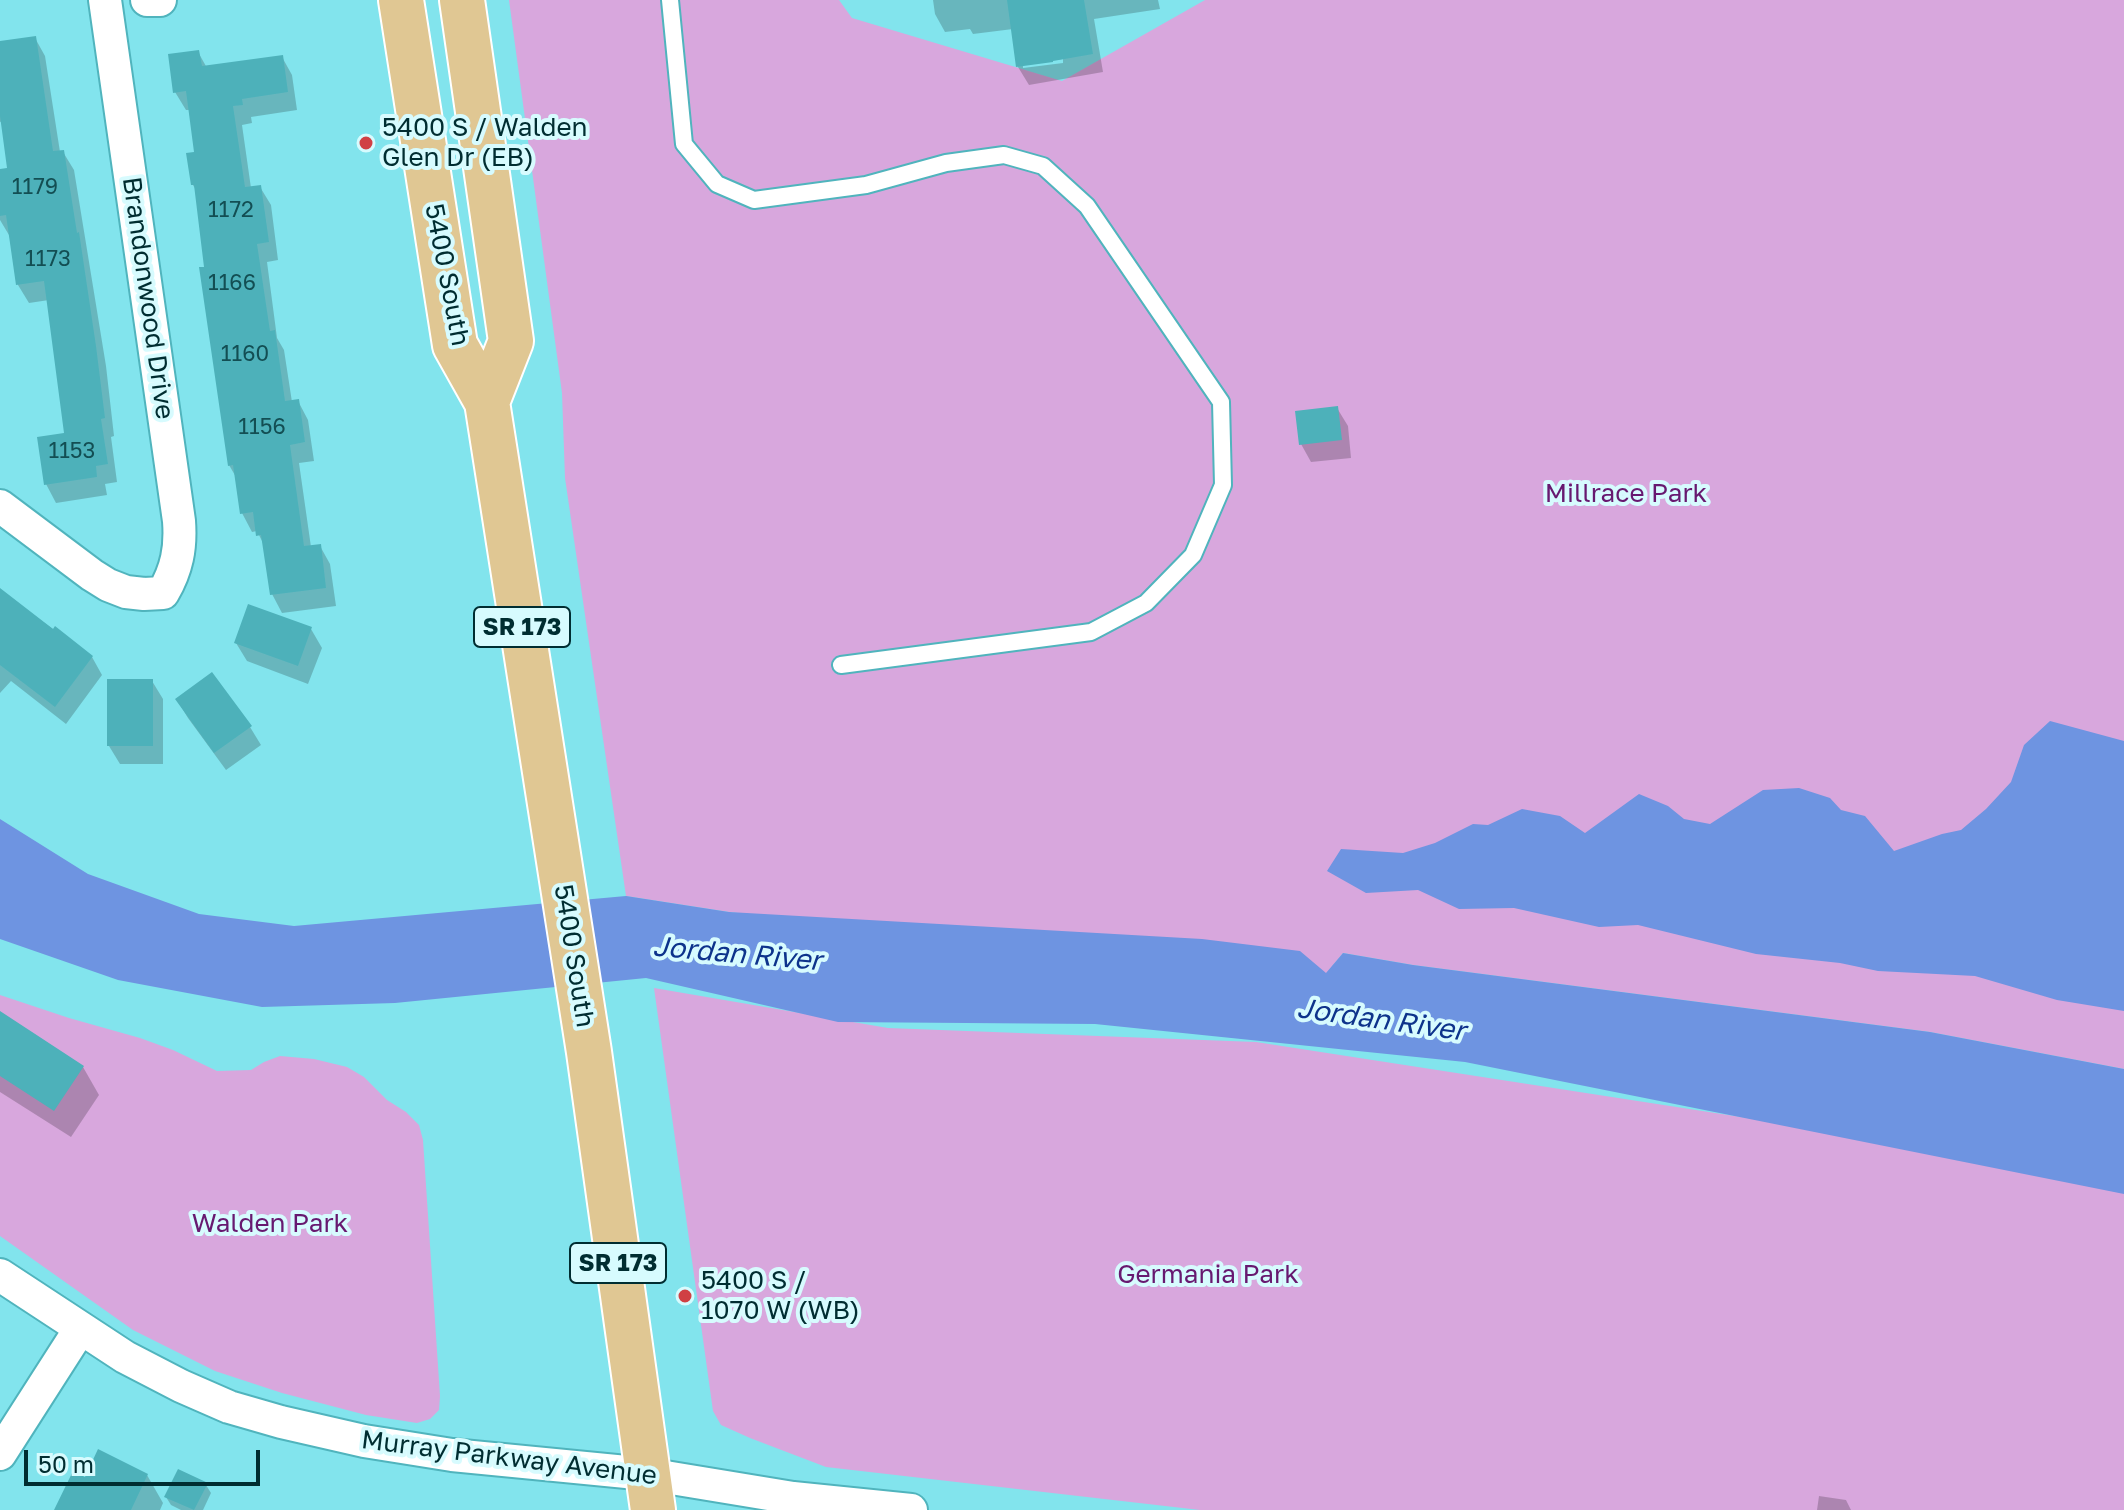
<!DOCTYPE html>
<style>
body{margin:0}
#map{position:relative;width:2124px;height:1510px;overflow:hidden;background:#82e4ed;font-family:"Golos Text",sans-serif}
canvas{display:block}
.scale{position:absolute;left:24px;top:1450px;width:236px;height:36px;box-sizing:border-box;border:4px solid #002d31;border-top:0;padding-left:10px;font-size:24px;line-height:28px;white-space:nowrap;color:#002d31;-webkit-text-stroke:6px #d7fbfe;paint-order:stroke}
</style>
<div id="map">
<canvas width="2124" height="1510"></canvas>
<div class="scale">50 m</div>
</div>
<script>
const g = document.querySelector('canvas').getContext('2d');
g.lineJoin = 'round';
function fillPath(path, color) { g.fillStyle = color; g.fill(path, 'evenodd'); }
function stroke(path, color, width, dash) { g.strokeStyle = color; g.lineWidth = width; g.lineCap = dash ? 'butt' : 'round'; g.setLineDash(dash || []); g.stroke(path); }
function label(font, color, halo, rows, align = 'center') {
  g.font = font + ' "Golos Text",sans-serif'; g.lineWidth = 8; g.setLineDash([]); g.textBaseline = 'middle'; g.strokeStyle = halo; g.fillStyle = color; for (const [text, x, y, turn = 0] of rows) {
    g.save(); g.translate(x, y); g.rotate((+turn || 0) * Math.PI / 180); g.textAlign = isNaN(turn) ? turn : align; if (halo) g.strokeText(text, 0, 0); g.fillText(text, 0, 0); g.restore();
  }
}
const green = new Path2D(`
 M509 0H839L852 18 1062 81 1205 0H2124V1069L1930 1032 1413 965 1343 953 1326 974 729 912 626 896 565 478 562 393Z
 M654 988 888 1028 1256 1042 1974 1153 2124 1187V1510H1200L826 1467 750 1438 721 1425 713 1411Z
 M0 995 69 1018 140 1038 173 1050 217 1071 251 1070 264 1062 280 1056 314 1059 347 1067 364 1077 387 1100 406 1112 419 1125 423 1140 440 1396 439 1410 430 1419 417 1423 366 1415 282 1393 215 1371 133 1330 0 1236Z`);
const water = new Path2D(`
 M2050 721 2124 741V1011L2057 1000 1975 976 1878 971 1840 963 1756 954 1638 925 1599 927 1514 908 1459 909 1418 890 1366 893 1327 871 1341 849 1403 853 1435 843 1473 824 1488 825 1522 809 1560 816 1585 833 1639 794 1668 806 1684 819 1710 824 1763 790 1799 788 1830 798 1841 810 1865 816 1894 851 1942 834 1961 830 1986 809 2011 782 2024 745Z
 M0 819 88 874 199 914 294 926 626 896 729 912 1202 939 1300 951 1326 973 1343 953 1413 965 1930 1032 2124 1069V1194L1465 1062 1095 1024 838 1022 646 978 395 1003 262 1007 118 980 0 939Z`);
const shadow = new Path2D(`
 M933 0H1158L1160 9 1094 19 1103 72 1029 85 1018 67 1013 29 973 34 970 29 945 32 935 14ZM1063 59V63L1023 68V64Z
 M35 38 45 56 60 152H63L74 170 106 366 114 436 111 437 117 482 105 484 107 495 56 503 46 484 66 435 49 300 29 303 18 285 11 234 9 235 0 220V171L9 169 3 121 0 122V43Z
 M198 52 207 68 282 57 292 75 297 110 251 117 252 123 242 125 251 188 260 187 271 205 278 260 267 262 277 338 284 350 292 402 298 401 308 420 314 461 299 463 311 547 320 546 330 564 336 606 282 613 272 594 265 547 257 531 252 532 242 513 236 477 229 465 197 192 193 185 197 153 191 110H186L175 92Z
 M1337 408 1348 426 1351 458 1311 462 1301 444Z
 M0 591 92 657 102 675 66 724 11 681 0 693Z
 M311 629 322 648 308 684 247 661 236 643Z
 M152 681 163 699V764H120L109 746Z
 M177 700 250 727 261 745 226 770 188 718Z
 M0 1030 83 1067 99 1095 71 1137 0 1092Z
 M147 1475 163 1503 160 1510H57L85 1480Z
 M206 1485 211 1493 203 1510H181L171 1505 166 1497Z
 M1819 1496 1846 1500 1851 1510H1817Z`);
const building = new Path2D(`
 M1007 0H1084L1093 54 1053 61V62L1016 67Z
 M36 36 53 151 64 150 77 233 79 232 96 346 105 418 101 419 108 464 96 466 97 477 44 485 37 437 64 433 44 281 16 285 6 215 0 216V169L7 168 0 116V41Z
 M199 50 202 66 283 55 288 92 242 99 243 105 233 106 245 187 261 185 269 242 257 244 270 331 275 330 285 401 299 399 305 442 290 445 304 546 321 544 326 588 270 595 261 535 256 536 253 512 240 514 233 465 228 466 199 267H204L194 185H191L186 153 194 152 186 91 173 93 168 54Z
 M1338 406 1342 440 1299 445 1295 411Z
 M0 588 53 629 55 626 93 656 55 707 0 665Z
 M248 604 312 627 298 666 234 643Z
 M212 672 252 726 214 753 175 699Z
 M107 679H153V746H107Z
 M0 1011 84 1066 54 1111 0 1076Z
 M98 1449 148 1474 131 1510H54L73 1471 85 1477Z
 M178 1469 208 1483 194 1510 164 1497Z`);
const lane = new Path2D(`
 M670 0 684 144 717 184 754 200 866 185 946 163 1004 155 1043 166 1087 206 1221 402 1223 485 1193 555 1146 603 1091 632 841 665`);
const street = new Path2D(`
 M147 0H160
 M0 506 92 575 108 585 126 592 144 594 163 593C177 569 181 548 179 521L105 0
 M0 1275 125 1357 181 1386 229 1407 281 1422 364 1441 452 1455 647 1474 793 1498 911 1510
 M0 1454 80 1329`);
const primary = new Path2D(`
 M401 0 455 345 487 402 589 1052 653 1510
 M462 0 511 341 487 402`);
const markers = [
 [366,143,8,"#d04044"],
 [685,1296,8,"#d04044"]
];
const numberNames = [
 ["1179",35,187],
 ["1172",231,210],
 ["1173",48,259],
 ["1166",232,283],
 ["1160",245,354],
 ["1156",262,427],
 ["1153",72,451]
];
const shields = [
 [522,627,96],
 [618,1263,96]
];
const shieldNames = [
 ["SR 173",522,627],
 ["SR 173",618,1263]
];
const poiNames = [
 ["5400 S / Walden",382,128],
 ["Glen Dr (EB)",382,158],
 ["5400 S /",701,1281],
 ["1070 W (WB)",701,1311]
];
const streetNames = [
 ["5400 South",447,275,79],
 ["Brandonwood Drive",148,298,82],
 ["5400 South",574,956,81],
 ["Murray Parkway Avenue",509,1458,7]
];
const parkNames = [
 ["Millrace Park",1626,494],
 ["Walden Park",270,1224],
 ["Germania Park",1208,1275]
];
const waterNames = [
 ["Jordan River",737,954,5],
 ["Jordan River",1381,1020,8]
];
fillPath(green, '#d8a7dd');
fillPath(water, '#6e94e1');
fillPath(shadow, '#0003');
fillPath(building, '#4db1ba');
stroke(lane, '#50b4bd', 20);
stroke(street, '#50b4bd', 36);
stroke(primary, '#fff', 48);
stroke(lane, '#fff', 16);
stroke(street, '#fff', 32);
stroke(primary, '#e0c793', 44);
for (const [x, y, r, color] of markers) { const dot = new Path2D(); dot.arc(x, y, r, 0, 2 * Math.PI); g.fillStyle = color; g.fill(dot); stroke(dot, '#d7fbfe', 3); }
label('22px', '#134e53', null, numberNames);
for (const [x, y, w] of shields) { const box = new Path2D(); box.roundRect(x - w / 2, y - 20, w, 40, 6); g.fillStyle = '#d7fbfe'; g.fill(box); stroke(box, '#002d31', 2); }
label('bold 24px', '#002d31', null, shieldNames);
label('26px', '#002d31', '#d7fbfe', poiNames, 'left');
label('26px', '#002d31', '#d7fbfe', streetNames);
label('26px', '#671970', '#d7fbfe', parkNames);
label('italic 28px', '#0d338b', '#d7fbfe', waterNames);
</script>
